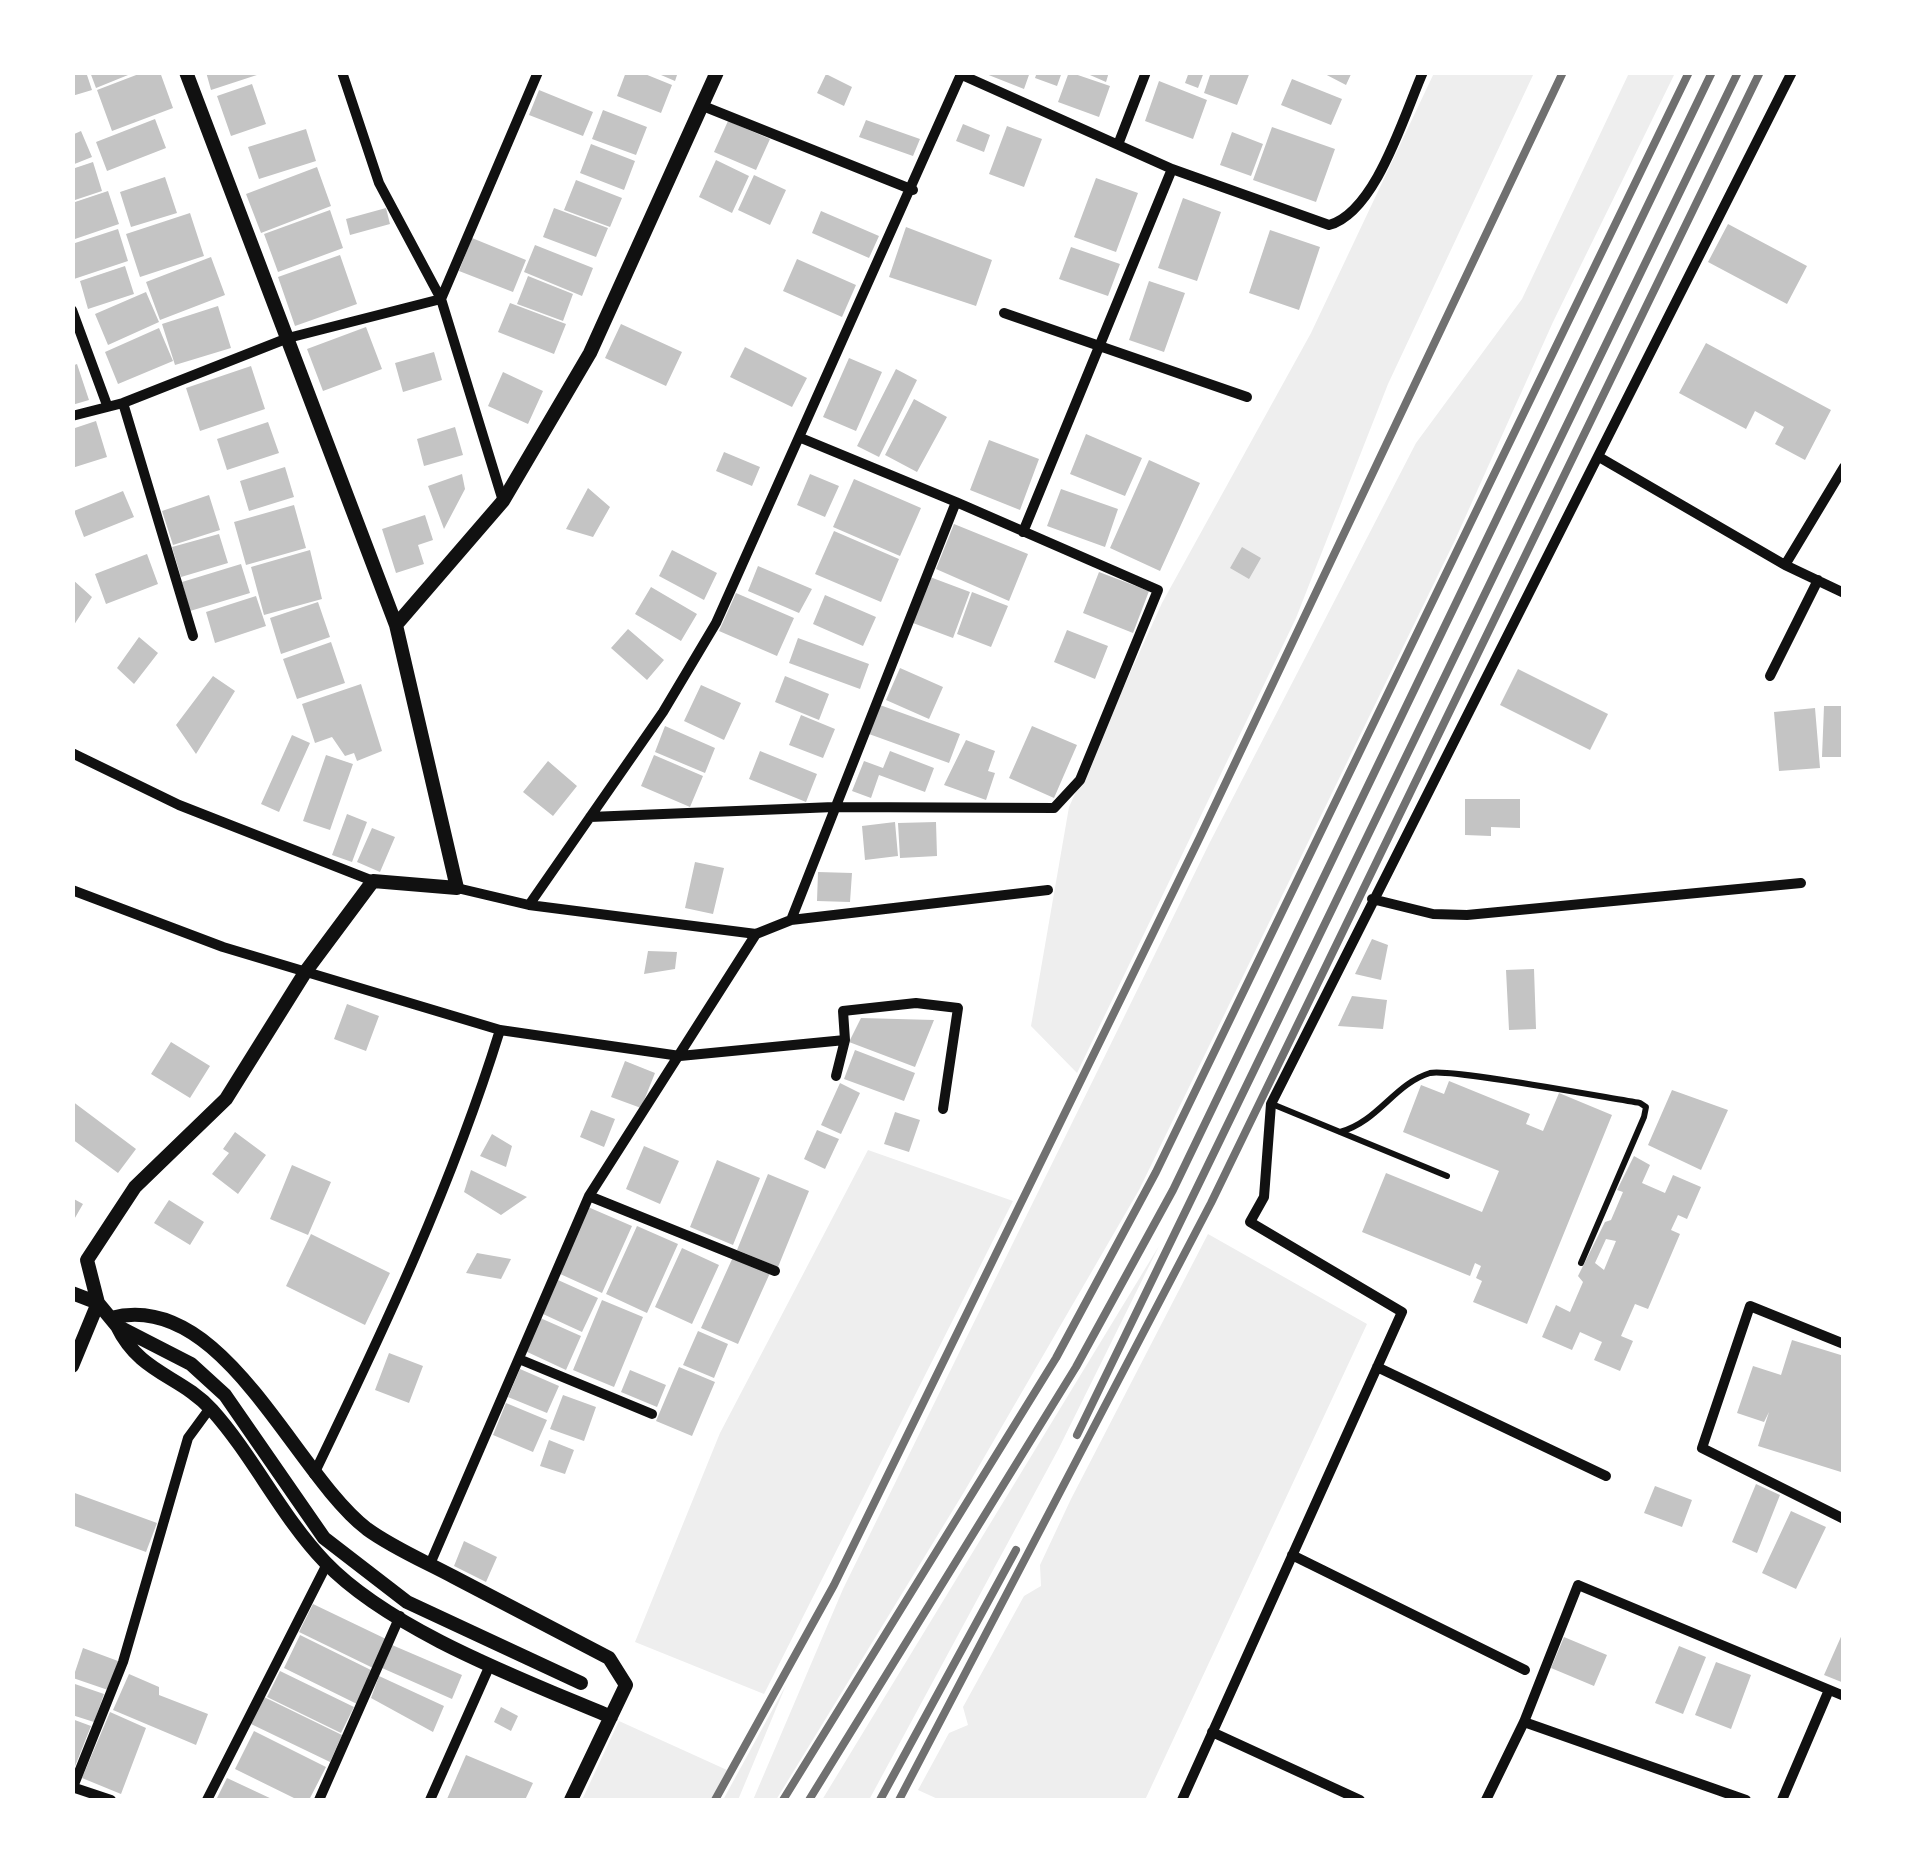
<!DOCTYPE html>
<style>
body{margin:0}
#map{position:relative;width:1916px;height:1873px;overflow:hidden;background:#fff;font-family:"DejaVu Sans",sans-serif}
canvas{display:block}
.frame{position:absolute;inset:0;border:75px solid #fff;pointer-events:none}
</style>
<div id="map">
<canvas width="1916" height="1873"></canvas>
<div class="frame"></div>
</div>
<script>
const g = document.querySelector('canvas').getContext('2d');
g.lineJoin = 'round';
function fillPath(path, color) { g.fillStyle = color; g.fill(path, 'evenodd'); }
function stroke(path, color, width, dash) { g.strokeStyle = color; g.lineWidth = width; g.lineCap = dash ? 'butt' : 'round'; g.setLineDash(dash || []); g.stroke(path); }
const green = new Path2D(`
 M1434 73H1534L1388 384 1296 618 1077 1073 1031 1026 1069 807 1162 603 1311 333Z
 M1629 73H1675L1553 322 1455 540 1139 1190 964 1492 776 1800H753L843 1589 1210 842 1416 443 1522 299Z
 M868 1150 1013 1201 764 1694 635 1642 720 1433Z
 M1208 1234 1367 1324 1145 1800H940L918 1790 949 1733 968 1725 963 1707 1024 1596 1041 1586 1040 1565 1071 1499Z
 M1159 1246 1059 1448 869 1800H822Z
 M786 1685 738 1800H723Z
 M619 1721 727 1770 711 1800H582Z`);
const building = new Path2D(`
 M72 72H86L92 90 72 96Z
 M90 72H133V73L96 88Z
 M144 72H160L173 108 112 131 97 90Z
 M206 72H263V73L211 90Z
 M626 72H640L672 85 661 113 617 96Z
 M654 72H678L675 81Z
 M981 72H1030L1024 89Z
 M1037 72H1062L1057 86 1035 78Z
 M1069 72 1110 86 1099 117 1058 102Z
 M1083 72H1109L1106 82Z
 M1189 72H1204L1198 88 1185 83Z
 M1211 72H1250L1237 105 1204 93Z
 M1321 72H1352L1346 85Z
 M826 74 852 87 844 106 817 93Z
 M1292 79 1342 99 1331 125 1281 105Z
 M1159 81 1207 100 1193 139 1145 121Z
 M252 84 266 124 231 136 217 96Z
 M539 90 593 112 583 136 529 115Z
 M603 110 647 127 636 155 592 139Z
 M155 119 166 148 107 171 96 142Z
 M866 120 920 139 913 156 859 137Z
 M728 121 770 139 756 170 714 152Z
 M963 124 990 135 984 152 956 141Z
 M1007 126 1042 139 1024 187 989 174Z
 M1272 127 1335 149 1316 202 1253 180Z
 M306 129 316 161 259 179 248 147Z
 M81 131 92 157 72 165V135Z
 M1232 132 1263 144 1251 176 1220 165Z
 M591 144 635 161 624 190 580 173Z
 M716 160 749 176 732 213 699 197Z
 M93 162 102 191 72 201V169Z
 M317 167 331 206 261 233 246 194Z
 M754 175 786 190 770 225 738 210Z
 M165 177 177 213 131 227 120 192Z
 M1096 178 1138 193 1116 252 1074 237Z
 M576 180 622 198 610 227 564 210Z
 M108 191 119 224 72 240V203Z
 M1183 198 1221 212 1197 281 1158 268Z
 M386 208 390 224 350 235 346 219Z
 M554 208 608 228 596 257 543 237Z
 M330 210 343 248 278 272 264 234Z
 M821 211 879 236 869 258 812 233Z
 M190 213 204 256 140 277 126 234Z
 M1728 224 1807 266 1787 304 1708 262Z
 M906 227 992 260 976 306 889 277Z
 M118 229 128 261 74 279 72 244Z
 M1270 230 1320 247 1299 310 1249 293Z
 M472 238 526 260 513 292 459 271Z
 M535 245 593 268 582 296 524 272Z
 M1071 247 1120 264 1108 296 1059 279Z
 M340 255 357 304 295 326 278 277Z
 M211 257 225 295 160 320 146 282Z
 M797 259 856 285 842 317 783 291Z
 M125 266 134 294 88 309 80 281Z
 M528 276 573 294 563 321 517 304Z
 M1149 281 1185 293 1164 352 1129 340Z
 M146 292 159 322 108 345 95 314Z
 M510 303 566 324 554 354 498 332Z
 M218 306 231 348 175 365 162 324Z
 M621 324 682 352 666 386 605 358Z
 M366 327 382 369 323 391 307 349Z
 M159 328 173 361 118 384 105 352Z
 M1706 343 1831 410 1805 460 1775 444 1784 427 1755 411 1746 429 1679 393Z
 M745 347 807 378 792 407 730 377Z
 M434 352 442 380 403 392 395 363Z
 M849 358 882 372 856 431 823 417Z
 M77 364 89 400 72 405V366Z
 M251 366 265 409 200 431 186 388Z
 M896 369 917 380 879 457 857 446Z
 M503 372 543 391 528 424 488 406Z
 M914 399 947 417 917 472 885 455Z
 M96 421 107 457 72 468V429Z
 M268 422 279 453 227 470 217 439Z
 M455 427 463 455 424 466 417 439Z
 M1086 434 1142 458 1125 496 1070 474Z
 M989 440 1039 459 1020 510 970 490Z
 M724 452 760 467 752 486 716 471Z
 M1149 460 1200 483 1160 571 1110 548Z
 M285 467 294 497 249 511 240 481Z
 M462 474 465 489 444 529 428 486Z
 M810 474 839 486 825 517 797 505Z
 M854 479 921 508 900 556 833 527Z
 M588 488 610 507 593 537 566 529Z
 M1061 489 1118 509 1105 547 1047 526Z
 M123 491 134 517 84 537 74 511Z
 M209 495 220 530 173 545 162 511Z
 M294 505 306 548 246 565 234 522Z
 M425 515 433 540 418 545 424 564 396 573 382 529Z
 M954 524 1028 554 1009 601 936 569Z
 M834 531 899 559 881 602 815 574Z
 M219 534 228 563 181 577 172 547Z
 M1242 547 1261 558 1249 579 1230 568Z
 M310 550 322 599 264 615 251 567Z
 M672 550 717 573 704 600 659 576Z
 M147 554 158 584 106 604 95 574Z
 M241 564 250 593 190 611 182 582Z
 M758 566 812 589 799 613 748 591Z
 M1099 572 1149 591 1133 633 1083 613Z
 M930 577 970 592 953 638 913 623Z
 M72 579 92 597 72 628Z
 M651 587 697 614 681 641 635 614Z
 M972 592 1008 606 991 647 957 634Z
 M736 593 794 618 777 656 719 631Z
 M825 595 876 617 863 646 813 624Z
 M256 596 266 626 215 643 206 612Z
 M318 602 330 637 281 654 270 618Z
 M628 629 664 660 647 680 611 648Z
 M1067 630 1108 646 1095 679 1054 662Z
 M139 637 158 653 134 684 117 668Z
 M798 638 869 664 860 689 789 663Z
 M331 642 345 683 297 699 283 659Z
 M900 668 943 687 929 719 886 700Z
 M1518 669 1608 714 1590 750 1500 705Z
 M213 676 235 691 196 754 176 725Z
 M785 676 829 694 819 720 775 702Z
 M361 684 382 751 357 761 354 753 345 756 332 737 315 743 302 704Z
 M701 685 741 703 724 740 684 721Z
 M880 705 960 734 949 763 869 734Z
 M1824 706H1844V757H1822Z
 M1815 708 1820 768 1779 771 1774 712Z
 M801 715 835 729 823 758 789 745Z
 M665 726 715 748 705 773 655 752Z
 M1032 726 1077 745 1054 798 1009 778Z
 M292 735 310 743 279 812 261 804Z
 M966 740 995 751 988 771 995 773 986 800 944 785Z
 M760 751 817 774 806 802 749 779Z
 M890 751 934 768 925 792 879 775 871 798 852 791 864 761 883 768Z
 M326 755 353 764 330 830 303 821Z
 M654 755 703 776 690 807 641 786Z
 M548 761 577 786 553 816 523 792Z
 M1465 799H1520V828L1491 827V836L1465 835Z
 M347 814 367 822 352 862 332 855Z
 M895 822 898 856 865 860 862 826Z
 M936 822 937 856 900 858 898 823Z
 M372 828 395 837 380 872 357 862Z
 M695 862 724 868 713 914 685 908Z
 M818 872 852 873 850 902 817 901Z
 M1372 939 1388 945 1381 980 1355 974Z
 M648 951 677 952 675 969 644 974Z
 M1534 969 1536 1029 1509 1030 1506 970Z
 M1352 996 1387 1000 1383 1029 1338 1026Z
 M347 1004 379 1016 366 1051 334 1039Z
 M861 1018 934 1020 915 1067 849 1042Z
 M171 1042 210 1066 190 1098 151 1074Z
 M855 1050 915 1073 904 1101 844 1079Z
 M625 1061 655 1073 641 1108 611 1097Z
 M1449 1081 1530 1114 1526 1124 1543 1131 1559 1093 1612 1115 1527 1324 1473 1302 1482 1281 1476 1278 1481 1266 1475 1263 1470 1276 1362 1232 1386 1173 1482 1212 1499 1171 1403 1132 1421 1085 1444 1094Z
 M840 1083 860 1093 841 1134 821 1125Z
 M1672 1090 1728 1110 1701 1170 1648 1145Z
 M72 1101 136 1149 118 1173 72 1139Z
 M591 1110 615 1119 604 1147 580 1137Z
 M895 1112 920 1120 909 1152 884 1144Z
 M817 1130 839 1139 825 1169 804 1159Z
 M235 1132 266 1155 238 1194 212 1174 229 1153 223 1149Z
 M492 1134 512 1146 506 1167 480 1156Z
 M644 1146 679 1161 660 1204 626 1189Z
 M1634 1156 1650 1165 1642 1183 1665 1193 1673 1175 1701 1187 1687 1219 1678 1215 1671 1230 1680 1234 1648 1309 1635 1304 1621 1336 1633 1341 1620 1371 1594 1360 1602 1342 1580 1332 1572 1350 1542 1337 1556 1305 1570 1312 1583 1282 1578 1276 1605 1222 1611 1220 1623 1192 1617 1190ZM1606 1239 1616 1241 1604 1270 1595 1263Z
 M717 1160 760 1178 733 1245 690 1227Z
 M292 1165 331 1182 308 1235 270 1219Z
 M471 1170 527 1197 501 1215 464 1192Z
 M768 1174 809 1191 778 1267 737 1250Z
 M72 1198 83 1204 72 1223Z
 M169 1200 204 1222 190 1245 154 1223Z
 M588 1207 632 1226 602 1293 558 1273Z
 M637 1226 678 1244 647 1313 606 1294Z
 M311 1234 390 1273 365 1325 286 1286Z
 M682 1248 719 1265 692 1324 655 1307Z
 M477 1253 511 1259 501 1279 466 1273Z
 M733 1257 770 1273 738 1344 701 1328Z
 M558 1280 598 1298 582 1332 543 1314Z
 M602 1300 643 1317 614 1387 573 1370Z
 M538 1317 581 1336 566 1370 523 1350Z
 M698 1331 728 1344 714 1378 683 1365Z
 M1792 1340 1844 1356 1841 1472 1758 1446 1769 1412 1764 1422 1737 1413 1753 1366 1781 1375Z
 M389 1353 423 1366 409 1403 375 1390Z
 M679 1367 715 1382 692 1436 656 1421Z
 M520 1369 559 1386 547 1413 508 1397Z
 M630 1370 666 1385 657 1407 621 1392Z
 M563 1395 596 1407 584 1441 550 1429Z
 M506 1403 547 1420 533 1452 493 1435Z
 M549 1440 574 1450 565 1474 540 1466Z
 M1756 1484 1780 1495 1757 1553 1732 1542Z
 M1655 1486 1692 1500 1682 1527 1644 1513Z
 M72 1492 157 1523 146 1552 72 1525Z
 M1791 1511 1826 1527 1796 1589 1762 1573Z
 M464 1541 497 1557 486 1582 454 1566Z
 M313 1604 386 1639 373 1668 299 1632Z
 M1844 1630V1683L1824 1675Z
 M300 1635 375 1672 359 1705 284 1668Z
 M1564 1637 1607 1655 1594 1686 1551 1668Z
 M392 1645 462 1675 452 1699 382 1668Z
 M1679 1646 1706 1657 1683 1714 1655 1703Z
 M83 1648 118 1661 108 1690 73 1678Z
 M1716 1662 1751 1675 1731 1729 1695 1715Z
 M280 1671 354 1707 341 1733 267 1697Z
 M129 1674 159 1687V1695L208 1714 196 1745 113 1710Z
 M379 1676 444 1706 433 1732 371 1698Z
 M72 1683 104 1694 94 1722 72 1715Z
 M264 1697 342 1735 330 1762 251 1724Z
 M501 1707 518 1716 511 1731 494 1722Z
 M110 1712 146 1728 121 1794 82 1778Z
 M72 1719 91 1726 72 1774Z
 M254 1731 326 1767 309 1800H298L235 1769Z
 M466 1755 533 1783 525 1800 447 1799Z
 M227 1778 274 1800H216Z`);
const service = new Path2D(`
 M1272 1104 1447 1176
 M1340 1132C1379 1121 1394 1084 1430 1073 1449 1068 1608 1098 1640 1103L1646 1107 1644 1117 1581 1263`);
const minor = new Path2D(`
 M342 72 379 183 441 299 503 501
 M962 75 1172 169 1329 225C1376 212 1404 115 1423 72
 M703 106 913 190
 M1119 142 1146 72
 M72 310 107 405
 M1004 313 1247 397
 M123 403 193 636
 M72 416 123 403 288 338 441 299 538 72
 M1599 457 1785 565 1844 593
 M1023 532 1172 169
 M1785 565 1844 467
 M1770 676 1818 580
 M72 753 179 805 373 881
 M590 817 834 807 1054 808 1080 780 1158 590 956 502
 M457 888 529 905 663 712 716 623 962 72
 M72 890 223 947 500 1030 680 1056 845 1040
 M1372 899 1433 914 1467 915 1801 883
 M529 905 756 934 791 920 1048 890
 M791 920 956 502 801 438
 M836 1076 845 1040 843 1011 916 1003 958 1008 943 1109
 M589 1196 775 1271
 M1844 1344 1750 1306 1702 1448 1844 1519
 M519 1359 652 1414
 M1377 1367 1606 1476
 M314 1474C384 1329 452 1185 500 1030
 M1292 1555 1525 1670
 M430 1564 589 1196 756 934
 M1524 1722 1746 1800
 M1212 1732 1360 1800
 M72 1787 111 1800
 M73 1787 123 1662 188 1438 210 1408
 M207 1800 327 1564
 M319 1800 400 1616
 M430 1800 490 1665
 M1182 1800 1402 1312 1250 1222 1264 1197 1271 1104 1792 72
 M1486 1800 1524 1722 1578 1585 1844 1696
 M1782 1800 1829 1690`);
const tertiary = new Path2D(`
 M396 625 503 501 590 353 717 72
 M72 1293 98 1303 117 1326 191 1364 225 1395 324 1538 407 1602 581 1683
 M111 1318C223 1288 293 1472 367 1529 393 1548 426 1562 454 1577 505 1604 557 1631 609 1658L626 1685 571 1800
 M117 1326C140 1374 180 1375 212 1410 254 1457 281 1516 325 1562 391 1631 524 1680 611 1717
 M72 1366 98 1303 87 1260 135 1187 226 1099 306 971 373 881 457 888 396 625 186 72`);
const rail = new Path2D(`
 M1077 1435 1738 72
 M715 1800 834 1585 1200 837 1563 72
 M783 1800 1056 1358 1156 1172 1689 72
 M809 1800 1076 1367 1173 1190 1712 72
 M880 1800 1016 1550
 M899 1800 1211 1203 1760 72`);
fillPath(green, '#eee');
fillPath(building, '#c4c4c4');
stroke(service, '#111', 6);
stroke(minor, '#111', 10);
stroke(tertiary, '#111', 14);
stroke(rail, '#707070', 8);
</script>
